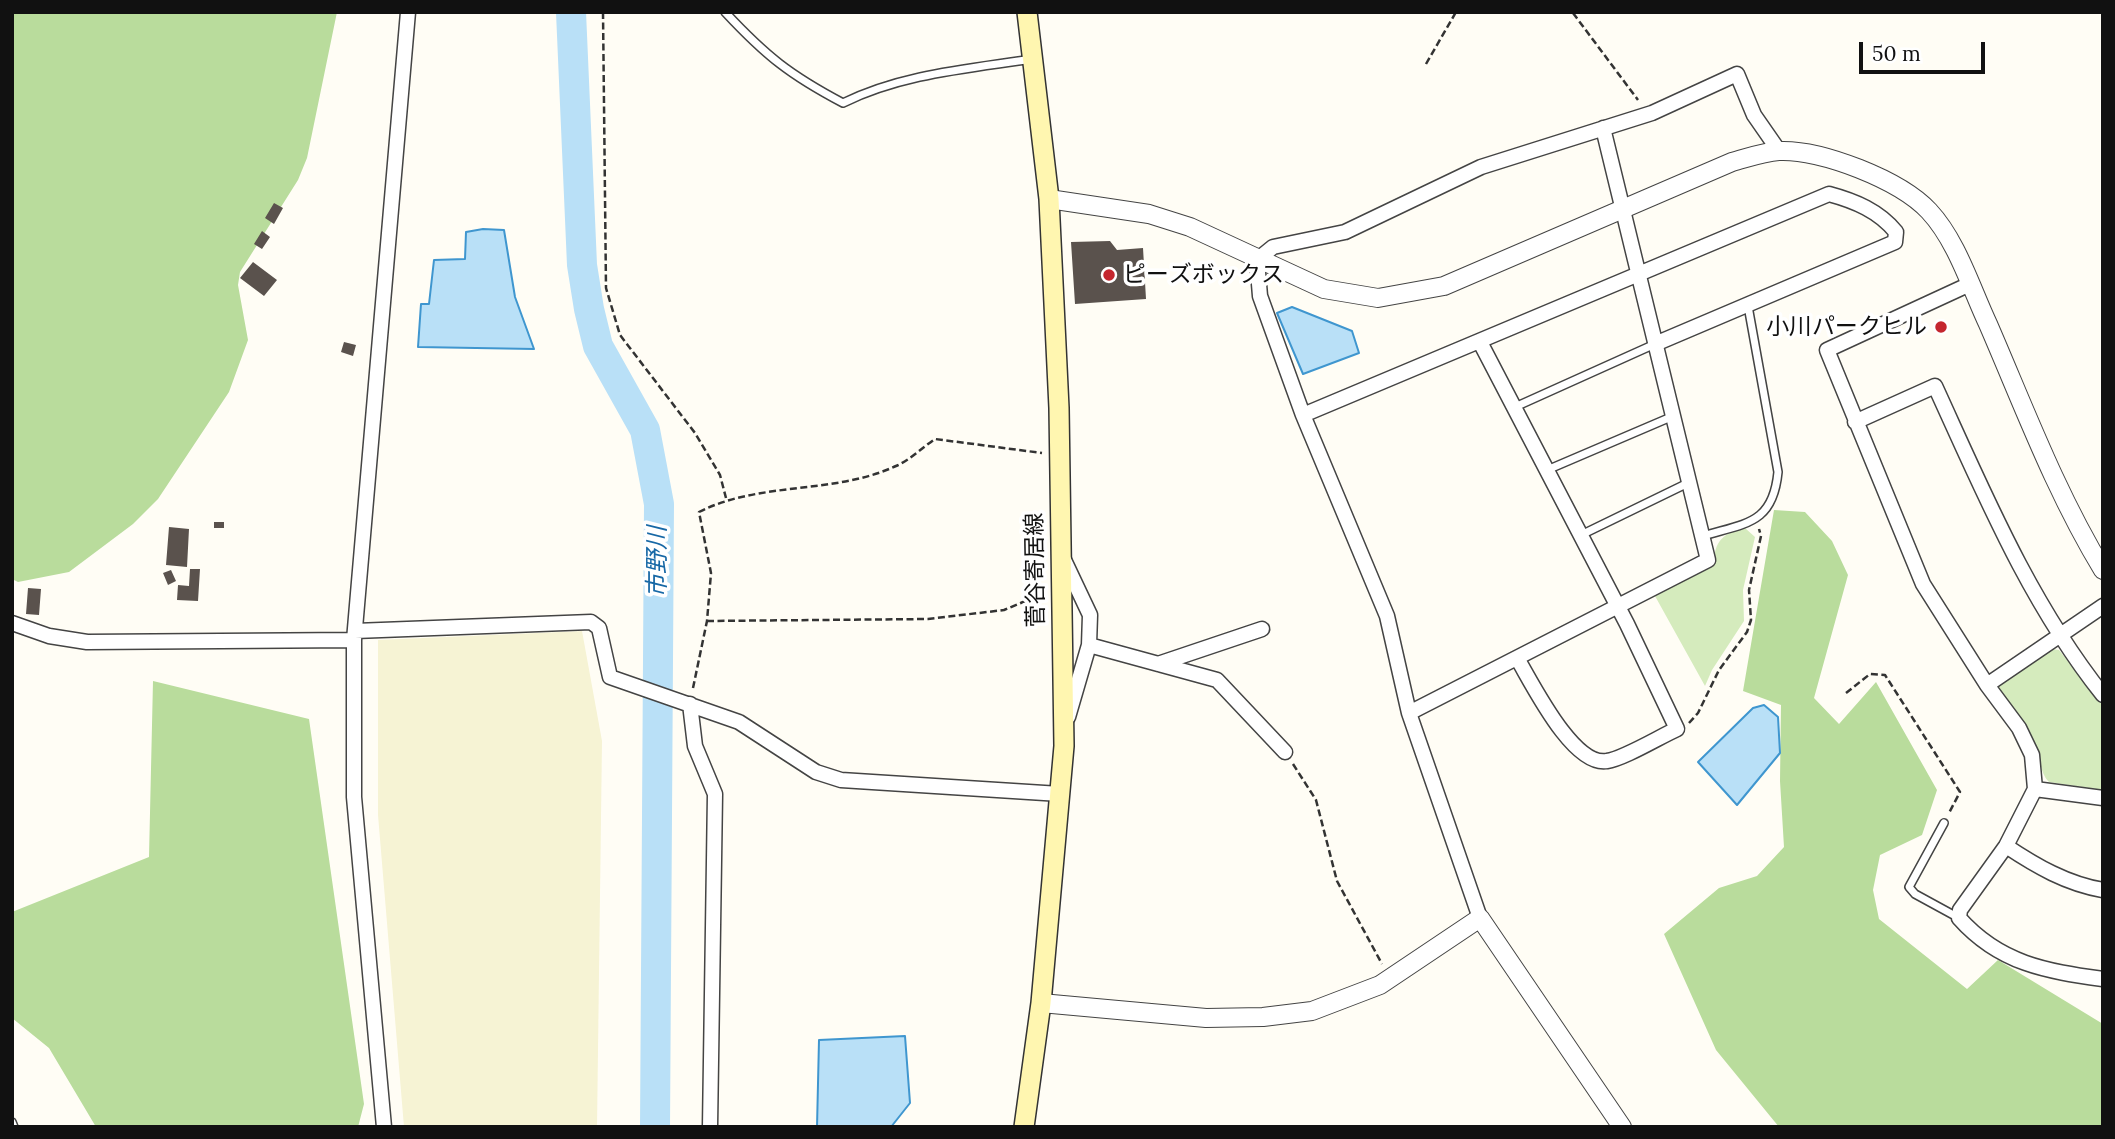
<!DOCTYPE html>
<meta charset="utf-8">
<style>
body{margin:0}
#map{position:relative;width:2115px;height:1139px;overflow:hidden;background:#fffdf5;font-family:Lora,serif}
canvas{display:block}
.frame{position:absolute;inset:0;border:14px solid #111;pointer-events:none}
.scale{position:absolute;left:1859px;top:42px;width:126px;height:32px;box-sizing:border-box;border:4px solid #111;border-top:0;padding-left:9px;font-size:21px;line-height:24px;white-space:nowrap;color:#111;-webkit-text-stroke:5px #fff;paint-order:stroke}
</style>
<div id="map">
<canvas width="2115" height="1139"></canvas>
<div class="frame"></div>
<div class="scale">50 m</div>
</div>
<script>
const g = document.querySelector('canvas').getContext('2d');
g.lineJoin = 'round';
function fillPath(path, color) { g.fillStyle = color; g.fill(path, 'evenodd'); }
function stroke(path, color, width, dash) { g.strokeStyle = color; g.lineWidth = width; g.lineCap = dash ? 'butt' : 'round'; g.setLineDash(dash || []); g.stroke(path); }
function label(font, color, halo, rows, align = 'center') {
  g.font = font + ' Lora,"Noto Sans JP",serif'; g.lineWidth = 7; g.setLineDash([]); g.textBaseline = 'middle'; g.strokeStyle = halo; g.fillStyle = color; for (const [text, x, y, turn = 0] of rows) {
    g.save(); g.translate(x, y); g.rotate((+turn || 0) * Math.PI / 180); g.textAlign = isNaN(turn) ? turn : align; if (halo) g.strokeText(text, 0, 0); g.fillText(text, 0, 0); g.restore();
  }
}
const farmland = new Path2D(`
 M582 631 602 741 597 1127H404L378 815V640Z`);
const green = new Path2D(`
 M1745 528 1755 537 1743 590 1744 621 1712 670 1705 686 1655 596 1714 564C1714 540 1724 533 1745 528Z
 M2052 649 2059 650 2103 706V790L2049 782C2039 772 2040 754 2034 741 2025 723 2009 706 1997 690L2001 680Z`);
const forest = new Path2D(`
 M12 12H337L307 158 298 180 240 272 238 285 248 340 229 392 158 499 133 524 69 572 18 582 12 579Z
 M1774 510 1805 512 1832 541 1848 575 1814 698 1839 724 1876 682 1937 790 1922 835 1880 855 1873 890 1879 919 1967 989 1998 960 2103 1024V1127H1779L1716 1050 1664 934 1719 888 1757 876 1784 847 1780 781 1781 705 1743 691Z
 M153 681 309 719 364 1104 358 1127H96L49 1048 12 1018V912L149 857Z`);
const water = new Path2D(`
 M483 229 504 230 515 297 534 349 418 347 421 304H429L434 260 465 259 466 232Z
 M1292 307 1352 331 1359 353 1303 374 1277 313Z
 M1764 705 1778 717 1780 753 1737 805 1698 762 1753 708Z
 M905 1036 910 1103 891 1127H817L819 1040Z`);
const river = new Path2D(`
 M571 12 582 265 589 309 598 346 645 430 659 504 655 1127`);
const building = new Path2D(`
 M274 203 283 208 274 224 265 218Z
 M262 231 270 237 262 249 254 244Z
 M1110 241 1117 250 1143 248 1146 299 1075 304 1071 242Z
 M253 262 277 280 264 296 240 278Z
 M344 342 356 345 353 356 341 352Z
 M214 522H224V528H214Z
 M169 527 189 529 187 567 166 565Z
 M190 569H200L198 601 177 600 178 585 189 586Z
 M171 570 176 581 168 585 163 573Z
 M28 588 41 589 39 615 26 614Z`);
const path = new Path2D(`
 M603 12 606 288 620 335 695 433 720 475 726 498
 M1573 13 1638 100
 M1426 64 1456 12
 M707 621 928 619 1004 610 1042 594
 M693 688 707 621 711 573 699 512C760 481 833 495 896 466 910 460 923 447 935 439L1042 453
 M1846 693 1870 674 1885 675 1960 792 1949 813
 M1689 723 1698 713 1719 670 1747 632 1751 620 1749 590 1761 536 1759 529
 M1293 764 1316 800 1337 881 1382 964`);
const service = new Path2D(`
 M725 12C766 56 790 75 843 103 902 74 967 69 1032 59
 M1515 407 1655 344
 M1547 470 1671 417
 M1581 535 1688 483
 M1703 536C1746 523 1773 524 1778 472L1748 306
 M1944 823 1909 887 1915 894 1959 918
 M12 1122 14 1127`);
const minor = new Path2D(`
 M1970 284 1827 350 1923 584 1987 685 2019 728 2032 755 2035 789 2006 846 1960 910 1959 918C2000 964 2046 971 2103 979
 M1480 342 1627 624 1677 729C1661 736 1623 759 1607 761 1573 767 1532 683 1517 658
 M1303 415 1829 194C1855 201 1879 211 1896 232L1895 242 1655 344
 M1855 422 1935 386C1984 493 2029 602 2103 695
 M1064 560 1090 615 1089 645 1068 717
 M12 623 49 636 87 642 354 640
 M355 631 591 622 599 628 610 677 739 722 816 772 841 780 1060 794
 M1089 645 1217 680 1285 752
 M1158 664 1262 629
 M1987 685 2103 606
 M690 704 695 746 715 794 710 1127
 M1409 713 1708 560 1603 128
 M2035 789 2103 798
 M2006 846C2036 866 2067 884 2103 890
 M1480 918 1409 713 1387 616 1303 415 1260 296 1257 260 1273 247 1345 232 1481 167 1652 113 1737 74 1754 115 1779 151
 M384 1127 354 797V640L408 12`);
const tertiary = new Path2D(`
 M1049 199 1149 214 1190 227 1324 289 1378 298 1444 286 1732 162C1747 158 1763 152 1779 151 1821 149 1900 180 1929 211 1957 241 1971 288 1988 324 2024 407 2056 493 2103 570
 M1041 1003 1206 1018 1263 1017 1312 1011 1380 985 1480 918 1622 1127`);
const secondary = new Path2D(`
 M1024 1127 1041 1003 1064 746 1059 408 1049 199 1027 12`);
const markers = [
 [1109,275,7,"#c4262e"],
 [1941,327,7,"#c4262e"]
];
const poiNames = [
 ["ピーズボックス",1123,275],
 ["小川パークヒル",1927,327,"right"]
];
const streetNames = [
 ["菅谷寄居線",1036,570,-91]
];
const waterNames = [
 ["市野川",658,562,-90]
];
fillPath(farmland, '#f6f3d4');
fillPath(green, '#d5ebbd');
fillPath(forest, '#b9dc9c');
fillPath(water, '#b9e0f7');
stroke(water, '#3f96cf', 2);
stroke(river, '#b9e0f7', 30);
fillPath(building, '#5a524d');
stroke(service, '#444', 10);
stroke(minor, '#444', 17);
stroke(tertiary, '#444', 20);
stroke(secondary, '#333', 22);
stroke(path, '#333', 2.5, [7, 3.5]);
stroke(service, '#fff', 7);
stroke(minor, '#fff', 14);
stroke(tertiary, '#fff', 18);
stroke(secondary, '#fff6b0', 19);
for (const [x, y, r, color] of markers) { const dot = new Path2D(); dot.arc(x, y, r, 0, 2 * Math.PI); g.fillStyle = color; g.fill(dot); stroke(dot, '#fff', 2.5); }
label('23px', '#111', '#fff', poiNames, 'left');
label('23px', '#111', '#fff', streetNames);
label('italic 24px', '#1768a6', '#fff', waterNames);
</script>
